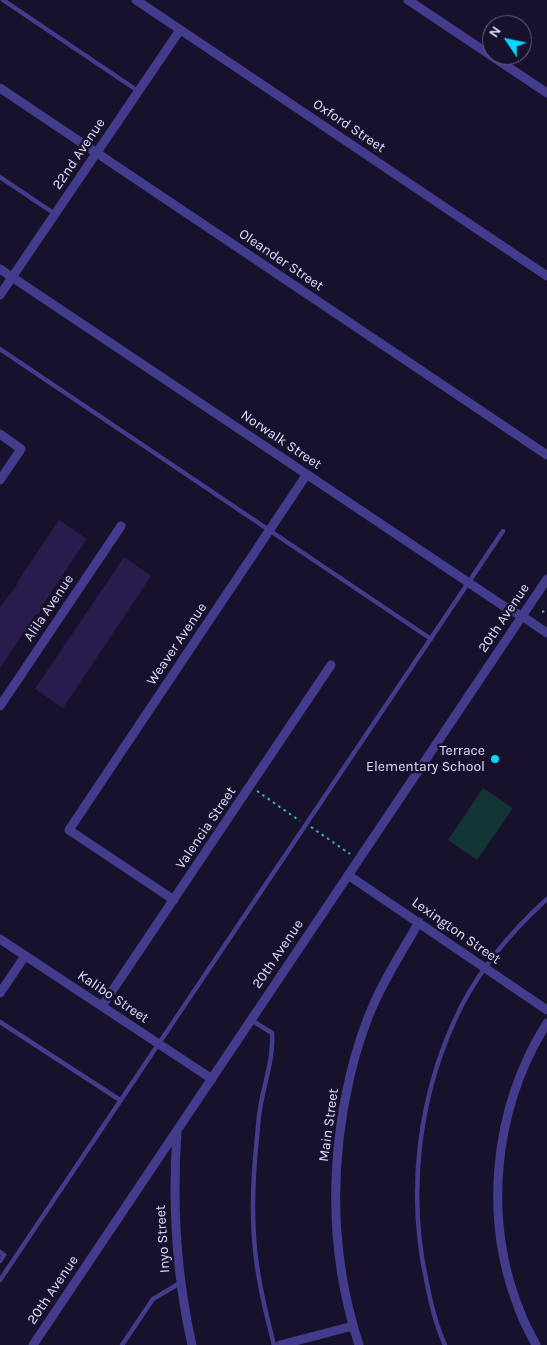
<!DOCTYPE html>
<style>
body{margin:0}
#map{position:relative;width:547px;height:1345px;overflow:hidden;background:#17112b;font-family:Karla,sans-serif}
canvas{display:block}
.north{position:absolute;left:482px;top:15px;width:50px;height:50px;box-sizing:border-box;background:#17112b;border:1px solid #686280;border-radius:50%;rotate:304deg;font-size:14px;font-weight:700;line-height:20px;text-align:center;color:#e1dbff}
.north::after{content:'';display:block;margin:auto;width:18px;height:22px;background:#07d7ff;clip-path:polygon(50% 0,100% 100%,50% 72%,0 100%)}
</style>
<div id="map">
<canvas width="547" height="1345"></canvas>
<div class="north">N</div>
</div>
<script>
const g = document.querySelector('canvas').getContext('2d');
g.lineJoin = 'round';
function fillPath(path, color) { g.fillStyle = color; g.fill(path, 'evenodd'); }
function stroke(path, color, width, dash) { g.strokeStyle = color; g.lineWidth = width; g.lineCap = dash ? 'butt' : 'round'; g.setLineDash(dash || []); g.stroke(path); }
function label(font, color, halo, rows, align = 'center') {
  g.font = font + ' Karla,sans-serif'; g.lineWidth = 5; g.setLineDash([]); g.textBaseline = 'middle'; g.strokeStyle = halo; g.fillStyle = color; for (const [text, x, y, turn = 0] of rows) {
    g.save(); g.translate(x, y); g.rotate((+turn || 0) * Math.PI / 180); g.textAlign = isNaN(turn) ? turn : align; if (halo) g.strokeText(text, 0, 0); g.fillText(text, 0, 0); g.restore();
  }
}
const green = new Path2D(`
 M483 788 513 808 477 860 448 840Z`);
const building = new Path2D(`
 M59 520 87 539 42 606 43 607 38 615 36 614 0 668V607L17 585 16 584Z
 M124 557 151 576 63 708 35 689Z`);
const path = new Path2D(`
 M542 612 547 610
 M257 791 300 821
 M311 827 350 854`);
const lane = new Path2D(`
 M3 0 138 91
 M0 177 55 214
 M0 349 431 639
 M251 1020 272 1033C274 1061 262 1088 259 1116 255 1156 251 1196 254 1237 256 1273 265 1310 274 1345
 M0 1022 120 1100
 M0 1252 4 1255 0 1261
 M0 1280 503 531
 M122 1345 153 1299 180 1283
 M445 1345C436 1326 431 1304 427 1284 406 1190 419 1090 462 1005 483 965 514 929 547 899`);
const street = new Path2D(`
 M136 0 547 276
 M408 0 547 93
 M0 88 547 455
 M0 269 508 609 522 616 547 633
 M0 295 180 30
 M0 434 21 449 0 480
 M0 706 121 526
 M348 875 547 1010
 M174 900 69 830 307 474
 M0 939 212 1079
 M0 993 25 956
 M102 1006 331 665
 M177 1132C172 1204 176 1274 192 1345
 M33 1345 547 579
 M280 1345 353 1326
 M359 1345C330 1256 329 1167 350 1076 356 1051 364 1025 375 1001 388 973 404 948 419 922
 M536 1345C531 1335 525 1325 521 1314 482 1220 493 1109 547 1023`);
const markers = [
 [495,759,5,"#07d7ff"]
];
const streetNames = [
 ["Oxford Street",349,126,34],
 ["22nd Avenue",79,154,-56],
 ["Oleander Street",281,260,34],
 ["Norwalk Street",281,440,34],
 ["Alila Avenue",49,608,-56],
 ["20th Avenue",504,618,-56],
 ["Weaver Avenue",177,644,-56],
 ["Valencia Street",206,828,-56],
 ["Lexington Street",456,931,35],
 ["20th Avenue",278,954,-56],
 ["Kalibo Street",113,997,34],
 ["Main Street",329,1125,-82],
 ["Inyo Street",163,1239,-94],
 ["20th Avenue",53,1290,-56]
];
const poiNames = [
 ["Terrace",485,751],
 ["Elementary School",485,767]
];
fillPath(green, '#133435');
fillPath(building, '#291c4d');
stroke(path, '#2fbfbf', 2, [2.5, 4]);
stroke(lane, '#433b8b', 4.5);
stroke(street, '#433b8b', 9);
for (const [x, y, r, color] of markers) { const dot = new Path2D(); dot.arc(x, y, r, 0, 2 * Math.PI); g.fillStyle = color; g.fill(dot); stroke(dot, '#17112b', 2); }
label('14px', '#e1dbff', '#17112b', streetNames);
label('14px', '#e1dbff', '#17112b', poiNames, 'right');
</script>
